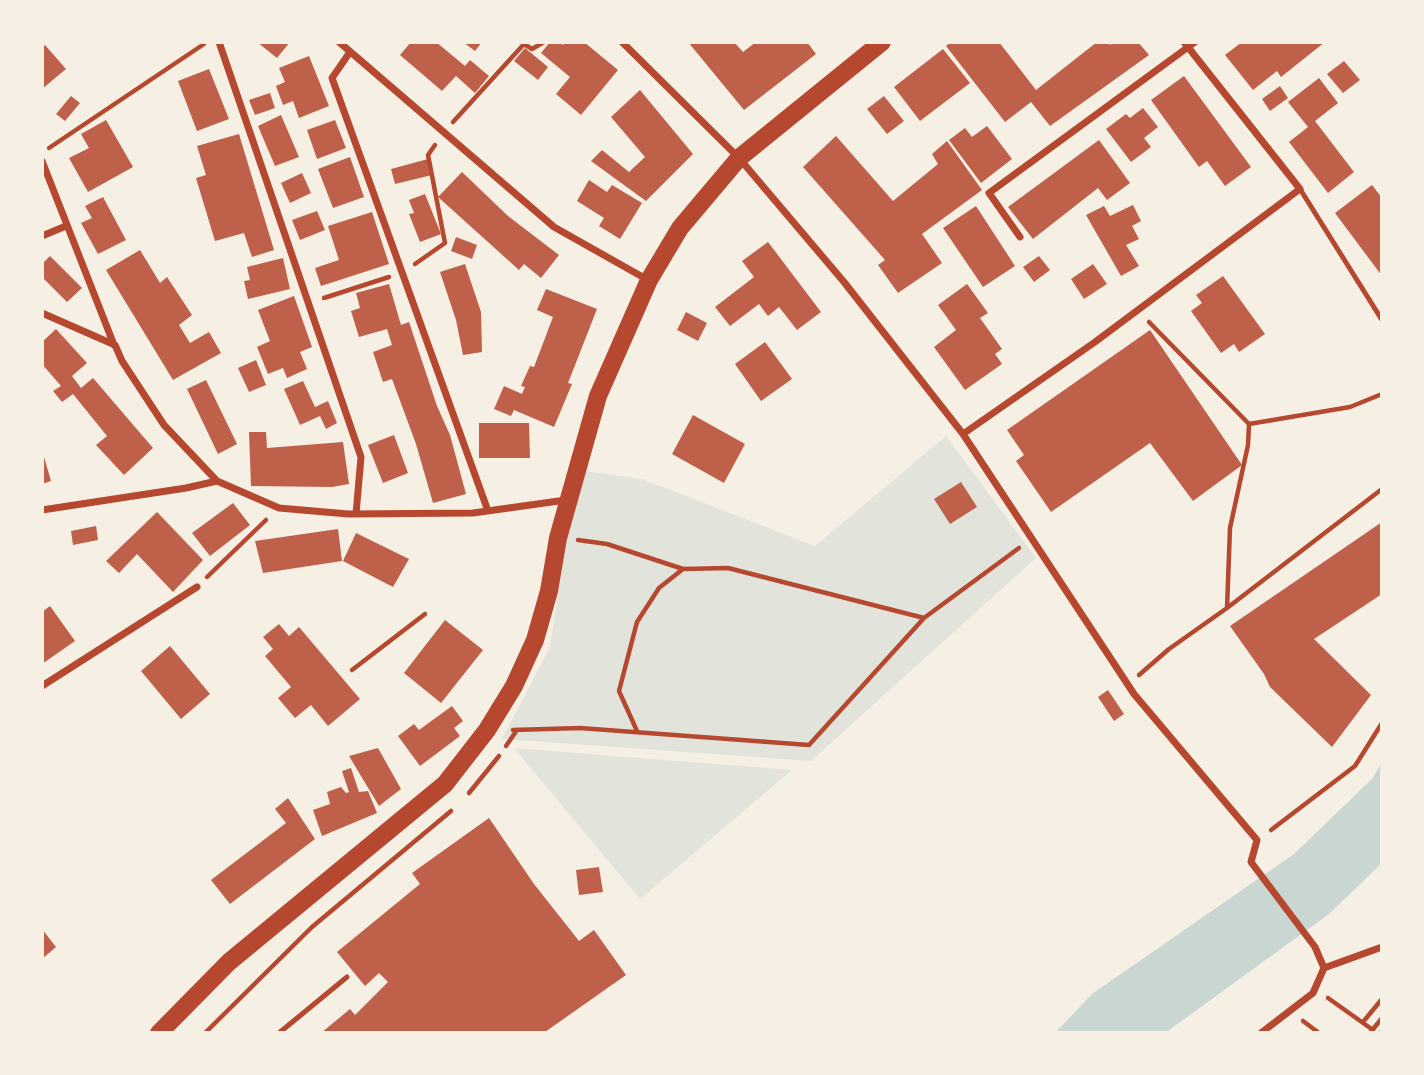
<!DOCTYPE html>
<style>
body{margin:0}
#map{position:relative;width:1424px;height:1075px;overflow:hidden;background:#f6efe4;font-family:"Varela Round",sans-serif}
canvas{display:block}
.frame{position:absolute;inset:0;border:44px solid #f6efe4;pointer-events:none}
</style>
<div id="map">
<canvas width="1424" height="1075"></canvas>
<div class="frame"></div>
</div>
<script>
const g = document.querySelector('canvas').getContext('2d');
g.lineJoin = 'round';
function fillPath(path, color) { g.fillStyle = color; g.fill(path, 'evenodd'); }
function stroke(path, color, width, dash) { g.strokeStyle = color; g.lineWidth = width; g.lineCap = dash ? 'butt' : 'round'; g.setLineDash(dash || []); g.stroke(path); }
const green = new Path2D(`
 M946 436 1036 558 811 761 502 739 550 647 577 470 642 479 815 546Z
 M514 748 792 770 640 899Z`);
const water = new Path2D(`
 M1382 762V863L1329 914 1165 1033H1055L1092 994 1294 854 1372 779Z`);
const building = new Path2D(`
 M257 42H290L277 58Z
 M411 42H436L465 66 470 60 489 76 475 93 456 76 442 91 400 55Z
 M463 42H482L475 51Z
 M550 42H559L563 45 565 42H584L618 70 581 115 556 94 570 77 541 53Z
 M688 42H734L743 52 756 42H807L816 54 744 110Z
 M951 42H999L1036 90 1097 42H1108L1110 45 1114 42H1138L1149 55 1050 126 1031 102 1005 122 946 46Z
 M1242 42H1325L1281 77 1277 71 1253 90 1225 55Z
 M45 45 66 69 42 89V48Z
 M525 48 548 67 538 80 514 61Z
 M943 49 970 83 920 121 894 87Z
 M309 56 329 106 299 118 293 101 283 105 276 86 285 82 279 68Z
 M1344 61 1360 80 1343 93 1327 74Z
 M209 69 229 119 197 131 178 81Z
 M1184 76 1251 167 1225 186 1207 161 1199 167 1151 100Z
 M1319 78 1338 103 1315 121 1354 172 1328 193 1289 142 1308 127 1288 102Z
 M1280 86 1288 98 1270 111 1262 99Z
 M640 90 693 154 646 201 591 161 602 150 629 172 645 157 611 117Z
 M270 93 275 108 255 115 249 100Z
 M71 96 80 103 65 121 56 114Z
 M884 96 904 121 887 134 867 109Z
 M1143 108 1158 127 1144 138 1151 147 1131 162 1106 129 1126 114 1130 118Z
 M281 115 299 157 275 166 258 126Z
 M106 120 133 167 88 192 69 158 89 148 81 134Z
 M335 120 346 148 317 159 307 130Z
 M987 126 1012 159 981 183 949 140 965 128 972 137Z
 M239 134 274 250 252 257 244 233 215 241 196 178 206 175 197 146Z
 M836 136 893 201 938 164 932 154 947 141 982 190 922 234 942 263 898 293 878 265 885 260 803 167Z
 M1099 140 1130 183 1107 200 1098 188 1033 239 1008 207Z
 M350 157 364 197 333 208 318 169Z
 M428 159 432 175 395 184 391 169Z
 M462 172 508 216 559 255 541 278 524 264 519 270 438 197Z
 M302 173 311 193 290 203 281 183Z
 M589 180 607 192 612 185 642 203 620 239 599 226 604 218 577 201Z
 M1372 185 1382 198V276L1335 213Z
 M425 194 441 234 420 242 409 214 414 213 409 200Z
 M103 197 126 240 98 254 81 223 92 218 85 206Z
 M1133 205 1141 221 1132 226 1139 239 1126 245 1139 266 1121 276 1086 215 1104 206 1110 216Z
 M976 206 1015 266 983 287 943 228Z
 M317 211 325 230 300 240 292 220Z
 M372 212 389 264 321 286 315 268 339 260 328 226Z
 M456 237 477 245 472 259 451 251Z
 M768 242 821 312 797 330 779 307 768 316 759 304 730 326 715 307 754 277 742 261Z
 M140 250 160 283 167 277 192 315 179 325 190 343 209 332 221 353 173 380 106 270Z
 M50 256 82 288 67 302 42 277V264Z
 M1039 256 1050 270 1034 282 1023 267Z
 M283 258 290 289 248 299 244 281 250 280 247 267Z
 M465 264 481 312 482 352 463 355 456 320 440 272Z
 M1093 264 1107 284 1084 299 1071 279Z
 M1223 276 1265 334 1239 352 1234 344 1221 353 1191 311 1202 303 1196 295Z
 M389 284 401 325 409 322 437 406 450 435 466 494 433 503 416 444 392 379 383 382 373 352 392 345 387 329 359 337 351 311 360 308 356 293Z
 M967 284 988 313 980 318 1002 349 995 354 1002 364 965 390 934 347 956 330 938 305Z
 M546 289 597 309 568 383 572 384 554 427 514 410 511 416 494 409 504 386 522 394 525 387 521 386 530 366 534 367 553 317 537 310Z
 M294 296 312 347 300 352 307 369 287 378 283 368 268 374 257 347 270 341 258 310Z
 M686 312 707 323 698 341 677 330Z
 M56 329 87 363 72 376 81 388 93 378 153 448 124 475 96 445 107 436 73 394 62 402 53 391 61 386 42 364V342Z
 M1150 330 1242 465 1193 501 1150 443 1051 512 1016 461 1024 455 1007 430Z
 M765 342 792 379 761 401 735 364Z
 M256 360 266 385 249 392 238 368Z
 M206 380 237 444 218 454 187 389Z
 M303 381 315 407 328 401 337 423 326 429 320 416 300 425 284 389Z
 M693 415 745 444 724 483 672 454Z
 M479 423H529L530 458H479Z
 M249 432H266L267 448 343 442 349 484 332 487 251 486Z
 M394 435 408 473 383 483 368 445Z
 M42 450 51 481 42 484Z
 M961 482 977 507 950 524 934 499Z
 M233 503 250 525 210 556 192 533Z
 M157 512 203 560 173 592 137 554 119 573 106 561Z
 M1382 522V594L1314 639 1371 695 1332 747 1270 687 1264 674 1230 626Z
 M96 526 98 540 73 545 71 531Z
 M338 529 342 561 263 573 255 541Z
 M356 533 409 559 393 587 343 561Z
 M50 606 75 641 42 664V612Z
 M445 620 483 650 441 703 404 673Z
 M279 624 289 636 299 627 360 699 328 726 311 705 295 718 278 698 291 687 265 656 273 649 263 637Z
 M170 646 210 694 181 719 141 671Z
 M1108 690 1124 714 1114 721 1098 697Z
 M452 706 463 721 454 728 460 736 420 766 398 736 414 724 419 730Z
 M378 748 401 789 379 806 349 756Z
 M351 768 359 792 368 791 377 813 322 836 313 810 330 804 327 792 341 787 346 793 349 792 342 771Z
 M288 798 315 839 230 904 211 880 286 823 275 809Z
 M489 818 534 884 579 941 594 930 626 975 545 1032 546 1033H321L350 1009 355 1015 388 982 379 973 365 986 337 952 420 884 412 873Z
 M599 867 603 892 579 895 576 870Z
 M42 929 56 947 42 959Z`);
const path = new Path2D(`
 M453 122 524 44 532 49 544 42
 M49 148 204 44
 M415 264 445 243 428 155 435 145
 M324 298 389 277
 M1149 322 1249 424 1248 445 1230 528 1227 608 1382 489
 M1249 424 1350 407 1382 394
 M578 540 607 544 683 569 728 568 924 618
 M207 577 266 520
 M352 670 425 614
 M1139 675 1169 649 1227 608
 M513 730 580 728 809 745 924 618 1019 548
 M637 731 619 691 637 622 659 588 683 569
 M506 746 517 730
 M469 793 499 756
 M1271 830 1355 766 1382 723
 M1328 998 1373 1030
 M1303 1021 1319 1033
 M1363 1022 1382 999
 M205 1033 312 927 451 811
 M1370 1033 1382 1018
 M1380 1033 1382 1031`);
const service = new Path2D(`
 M1300 189 1382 320
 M279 1033 347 977`);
const minor = new Path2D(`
 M219 42 361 457 356 514
 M339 42 554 227 648 280
 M622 42 739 158 844 282 963 434 1134 694 1257 840 1251 862 1315 947 1324 968
 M350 52 332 78 488 511
 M42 161 114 345
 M42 236 66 226
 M1020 237 989 193 1195 42
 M42 313 115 345 122 361 164 425 217 481 279 508 348 514 473 513 566 500
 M963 434 1095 342 1300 189 1184 42
 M42 510 186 488 217 481
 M42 686 197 587
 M1261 1033 1313 993 1324 968 1382 947`);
const primary = new Path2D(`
 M159 1033 229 962 445 784 487 730 514 686 535 640 549 591 558 538 598 396 649 280 680 228 739 158 882 42`);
fillPath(green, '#e2e4dc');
fillPath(water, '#c9d6d2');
fillPath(building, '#bf614a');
stroke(path, '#b5482f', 4.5);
stroke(service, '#b5482f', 5);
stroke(minor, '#b5482f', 7);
stroke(primary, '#b5482f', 18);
</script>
